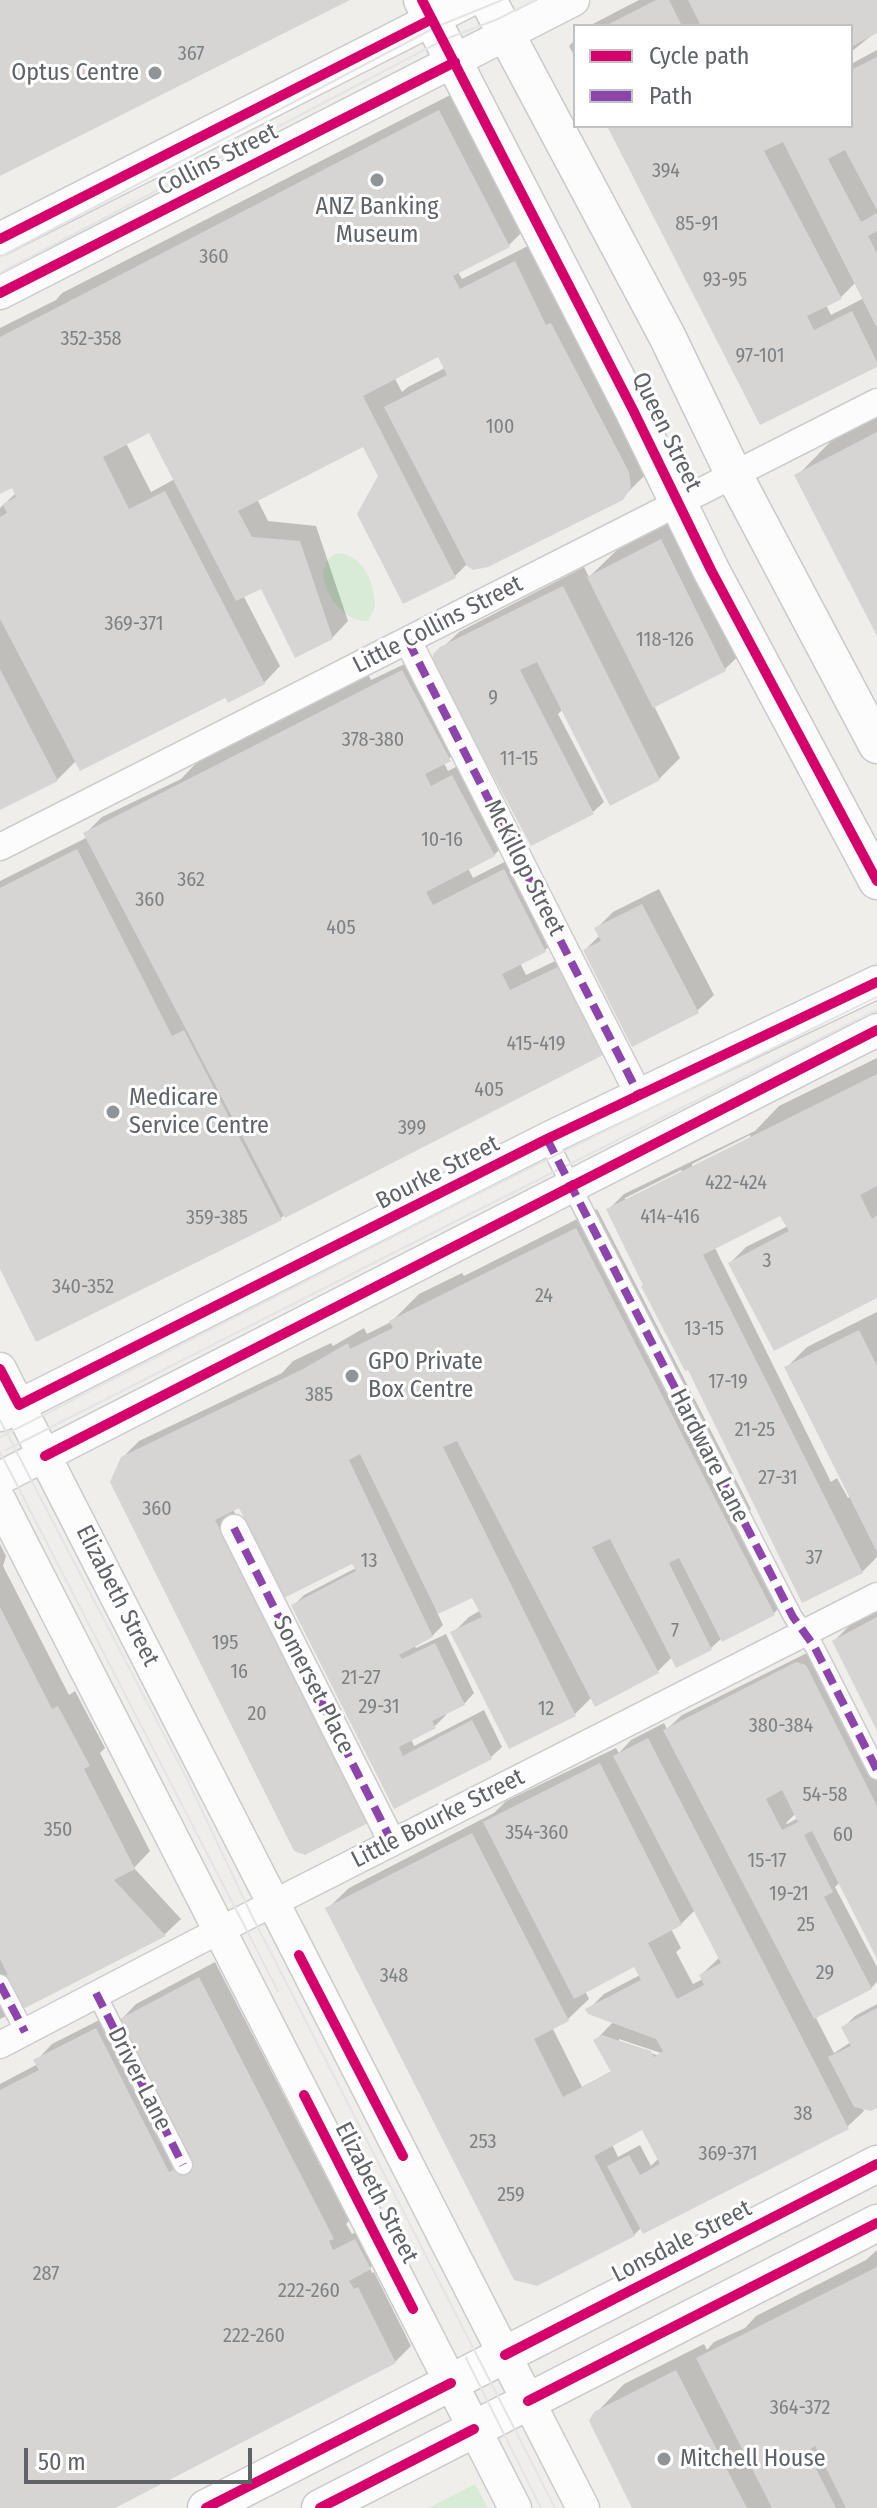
<!DOCTYPE html>
<style>
body{margin:0}
#map{position:relative;width:877px;height:2508px;overflow:hidden;background:#efeeea;font-family:"Fira Sans Condensed",sans-serif}
canvas{display:block}
.legend{position:absolute;left:573px;top:24px;width:280px;height:104px;box-sizing:border-box;background:#fff;border:2px solid #bfc1c3;margin:0;padding:10px 14px;list-style:none;font-size:24px;color:#5f6368}
.legend li{display:flex;align-items:center;gap:16px;height:40px}
.legend b{width:40px;border:2px solid #bfc1c3}
.scale{position:absolute;left:24px;top:2448px;width:228px;height:36px;box-sizing:border-box;border:4px solid #5f6368;border-top:0;padding-left:10px;font-size:24px;line-height:28px;white-space:nowrap;color:#5f6368;-webkit-text-stroke:6px #fff;paint-order:stroke}
</style>
<div id="map">
<canvas width="877" height="2508"></canvas>
<ul class="legend">
<li><b style="height:10px;background:#d6006c"></b>Cycle path</li>
<li><b style="height:10px;background:#8e44ad"></b>Path</li>
</ul>
<div class="scale">50 m</div>
</div>
<script>
const g = document.querySelector('canvas').getContext('2d');
g.lineJoin = 'round';
function fillPath(path, color) { g.fillStyle = color; g.fill(path, 'evenodd'); }
function stroke(path, color, width, dash) { g.strokeStyle = color; g.lineWidth = width; g.lineCap = dash ? 'butt' : 'round'; g.setLineDash(dash || []); g.stroke(path); }
function label(font, color, halo, rows, align = 'center') {
  g.font = font + ' "Fira Sans Condensed",sans-serif'; g.lineWidth = 6; g.setLineDash([]); g.textBaseline = 'middle'; g.strokeStyle = halo; g.fillStyle = color; for (const [text, x, y, turn = 0] of rows) {
    g.save(); g.translate(x, y); g.rotate((+turn || 0) * Math.PI / 180); g.textAlign = isNaN(turn) ? turn : align; if (halo) g.strokeText(text, 0, 0); g.fillText(text, 0, 0); g.restore();
  }
}
const green = new Path2D(`
 M338 553C364 555 375 584 375 607L368 621C339 625 303 567 338 553Z
 M475 2484 488 2508H428Z`);
const shadow = new Path2D(`
 M639 0H877V31L851 52V26H589Z
 M575 40V57L569 46Z
 M877 50V364L761 422 609 126H851V64ZM856 282 864 298 831 315 826 305 841 297Z
 M460 90 529 225 508 246 458 272 462 279 536 242 651 465 644 476 622 498 467 564 455 576 380 476 371 441 257 499 268 521 316 526 348 621 332 638 262 586 243 595 280 666 264 683 226 695 77 760 57 780 0 808V508L15 494 12 486 0 492V328L56 300 62 293ZM438 355 445 368 408 387 402 392 394 377ZM150 430 175 479 151 492 126 443Z
 M877 417V631L797 476 832 440Z
 M689 512 761 634 725 669 654 706 680 758 659 779 563 709 558 714 604 802 593 812 435 655 459 632 584 567 589 577 617 550Z
 M413 660 460 749 444 763 448 771 469 760 510 839 494 855 468 868 473 878 520 854 561 935 544 951 520 963 526 975 576 951 281 1218 0 1265V881L88 837 86 833 102 817 181 779 204 755 367 672 371 680Z
 M659 889 714 995 697 1011 585 950 600 935 597 928 613 912Z
 M877 1058V1296L730 1263 746 1247 788 1226 781 1212 714 1246 831 1482 837 1478 848 1498 851 1496 786 1368 807 1347 877 1312V1557L862 1572 688 1367 608 1210 624 1194 755 1131 779 1106ZM750 1135 751 1139 692 1169V1164ZM681 1170 683 1173 625 1202V1198Z
 M597 1209 751 1509 741 1519 785 1602 774 1613 722 1638 711 1648 672 1657 658 1671 592 1697 575 1714 453 1633 469 1617 481 1610 473 1595 437 1612 443 1625 432 1636 414 1645 416 1648 446 1634 474 1693 464 1704 444 1713 446 1715 435 1726 411 1739 414 1746 484 1710 502 1747 491 1757 395 1806 293 1606 304 1595 356 1568 353 1561 240 1506 233 1509 276 1597 367 1822 122 1458 139 1441 282 1373 293 1361 331 1343 333 1346 364 1328 367 1334 391 1322 419 1294 462 1273 464 1276Z
 M0 1544 6 1556 3 1566 69 1695 75 1691 105 1748 100 1753 150 1851 134 1868 181 1919 165 1934 0 2019V2006L6 2008 0 1997Z
 M877 1611V1726L834 1641 850 1625Z
 M809 1652 840 1717 847 1713 877 1758V1956L840 1882 835 1887 877 1967V1982L871 1988 815 2016 834 2053 851 2042 844 2027 855 2016 877 2004V2105L861 2106 864 2111 847 2127 642 2227 634 2235 328 1908 349 1888 494 1813 506 1801 616 1748 619 1753 631 1740 664 1723 667 1729 682 1715ZM796 1813 798 1818 787 1824 786 1823ZM695 1910 720 1957 701 1975 703 1979 693 1984 676 1952 681 1948 671 1929 681 1924ZM635 1964 640 1975 604 1994 588 2010 614 2021 596 2040 612 2071 582 2087 552 2027 568 2019 589 1999 585 1991ZM619 2039 661 2053 660 2056 619 2043ZM642 2127 659 2158 651 2166 640 2145 618 2157 612 2144Z
 M215 1962 349 2221 346 2224 352 2234 372 2224 386 2251 370 2268 372 2273 374 2272 411 2346 395 2362 110 2508H0V2084L38 2064 36 2061 52 2044 113 2013 118 2023 136 2004Z
 M877 2250V2508H634L596 2413 624 2384 704 2344 707 2350 714 2342 745 2328 756 2316 866 2260Z`);
const building = new Path2D(`
 M0 0H350L0 176Z
 M656 0H669L682 26H605Z
 M688 0H877V33L851 47V26H701Z
 M877 57V210L845 150 828 159 861 222 877 213V231L868 236 877 253V328L783 142 764 151 842 299 807 316 814 330 852 311 877 362V367L760 425 607 126H851V70Z
 M439 110 510 247 453 276 460 289 515 261 546 325 551 323 629 472 631 487 623 500 488 567 473 570 467 566 384 407 447 375 438 357 363 396 456 578 403 604 357 514 378 476 363 447 238 511 252 537 300 541 333 639 295 658 261 589 236 601 149 433 103 457 129 509 165 491 265 684 228 703 225 698 80 771 0 619V517L7 513 3 504 16 497 12 488 0 494V337Z
 M877 432V636L794 475Z
 M661 539 726 671 653 708 587 577Z
 M563 586 660 780 610 806 537 662 520 670 594 814 531 846 433 664V654L440 647Z
 M0 669 58 781 0 810Z
 M402 670 451 761 425 774 431 786 452 775 495 856 426 892 433 905 504 869 546 952 502 974 510 990 560 966 605 1054 285 1218 83 833Z
 M77 849 172 1036 184 1030 282 1220 36 1342 0 1269V888Z
 M642 904 699 1013 632 1047 583 950 601 941 594 928Z
 M877 1074V1186L860 1195 872 1219 877 1215V1298L774 1351 728 1263 789 1231 780 1216 703 1255 863 1573 802 1603 688 1370 685 1371 641 1286 643 1285 606 1209Z
 M576 1228 775 1615 722 1642 679 1558 669 1563 712 1650 676 1668 610 1539 592 1547 659 1673 595 1707 457 1441 443 1447 576 1716 509 1749 450 1632 482 1617 472 1598 438 1614 360 1454 349 1460 433 1637 399 1655 402 1659 435 1643 465 1705 432 1721 436 1728 399 1747 403 1756 472 1720 492 1759 394 1809 291 1605 356 1571 352 1564 284 1598 239 1508 215 1520 368 1823 305 1855 294 1851 110 1482 121 1457 303 1369 348 1343 350 1349 393 1328 389 1321Z
 M859 1330 877 1366V1552L784 1367Z
 M0 1607 52 1709 58 1706 90 1766 84 1769 135 1869 114 1880 166 1936 21 2010 4 1976 8 1975 0 1959Z
 M877 1617V1731L832 1641Z
 M796 1662 806 1665 877 1806V1959L812 1831 804 1835 833 1892 824 1897 872 1989 814 2019 663 1730ZM782 1790 798 1822 782 1830 766 1799Z
 M648 1738 849 2129 643 2234 607 2166 629 2155 640 2175 660 2164 642 2130 594 2156 635 2236 537 2286 514 2280 325 1908 472 1833 569 2021 534 2039 563 2097 611 2072 593 2040 602 2035 651 2051 654 2057 663 2051 656 2039 588 2014 585 2009 641 1980 634 1967 574 1999 483 1822 600 1763 682 1925 648 1943 677 1999 704 1985 699 1975 721 1963 613 1756Z
 M199 1977 334 2239 329 2241 333 2250 355 2239 371 2269 349 2281 354 2289 358 2287 396 2363 115 2508H0V2090L39 2070 33 2060 96 2028 169 2172 188 2162 118 2020Z
 M877 2008V2108L871 2111 854 2107 828 2057 851 2046 841 2027Z
 M877 2267V2508H846L815 2446 807 2451 836 2508H772L696 2358Z
 M676 2370 736 2487 747 2508H632L589 2421 594 2412Z`);
const pedestrian = new Path2D(`
 M547 1139 793 1617 814 1646 877 1770
 M0 1984 25 2032
 M96 1993 183 2165`);
const minor = new Path2D(`
 M408 641 639 1095
 M0 847 877 402
 M234 1528 392 1842
 M0 2045 197 1942 877 1596`);
const tertiary = new Path2D(`
 M0 239 470 0
 M0 293 573 0
 M0 1369 583 2508
 M1 1415 547 1139 877 982
 M0 1478 877 1030
 M0 1501 515 2508`);
const secondary = new Path2D(`
 M422 0 633 410 711 570 877 881
 M488 0 667 336 734 475 877 745
 M206 2508 877 2164
 M320 2508 877 2223`);
const tram = new Path2D(`
 M0 257 436 27 502 0
 M0 273 443 40 498 19 535 0
 M0 1420 187 1779 251 1914 555 2508
 M0 1437 457 1204 877 997
 M6 1450 464 1217 877 1010
 M0 1452 278 1991
 M466 2358 541 2508`);
const quiet = new Path2D(`
 M408 641 639 1095
 M547 1139 793 1617 814 1646 877 1770
 M234 1528 392 1842
 M0 1984 25 2032
 M96 1993 183 2165`);
const cycleway = new Path2D(`
 M422 0 633 410 711 570 877 881
 M0 239 432 19
 M0 293 455 62
 M0 1369 19 1405 547 1139 877 982
 M45 1456 877 1030
 M299 1955 403 2156
 M304 2095 413 2309
 M505 2355 877 2164
 M528 2401 877 2223
 M206 2508 451 2383
 M320 2508 474 2429`);
const markers = [
 [155,73,8,"#919496"],
 [377,180,8,"#919496"],
 [113,1112,8,"#919496"],
 [352,1376,8,"#919496"],
 [664,2459,8,"#919496"]
];
const numberNames = [
 ["367",191,54],
 ["394",666,171],
 ["85-91",697,224],
 ["360",214,257],
 ["93-95",725,280],
 ["352-358",91,339],
 ["97-101",760,356],
 ["100",500,427],
 ["369-371",134,624],
 ["118-126",665,640],
 ["9",493,698],
 ["378-380",373,740],
 ["11-15",519,759],
 ["10-16",442,840],
 ["362",191,880],
 ["360",150,900],
 ["405",341,928],
 ["415-419",536,1044],
 ["405",489,1090],
 ["399",412,1128],
 ["422-424",736,1183],
 ["414-416",670,1217],
 ["359-385",217,1218],
 ["3",767,1261],
 ["340-352",83,1287],
 ["24",544,1296],
 ["13-15",704,1329],
 ["17-19",728,1382],
 ["385",319,1395],
 ["21-25",755,1430],
 ["27-31",778,1478],
 ["360",157,1509],
 ["37",814,1558],
 ["13",369,1561],
 ["7",675,1631],
 ["195",225,1643],
 ["16",239,1672],
 ["21-27",361,1678],
 ["29-31",379,1707],
 ["12",546,1709],
 ["20",257,1714],
 ["380-384",781,1726],
 ["54-58",825,1795],
 ["350",58,1830],
 ["354-360",537,1833],
 ["60",843,1835],
 ["15-17",767,1861],
 ["19-21",789,1894],
 ["25",806,1925],
 ["29",825,1973],
 ["348",394,1976],
 ["38",803,2114],
 ["253",483,2142],
 ["369-371",728,2154],
 ["259",511,2195],
 ["287",46,2274],
 ["222-260",309,2291],
 ["222-260",254,2336],
 ["364-372",800,2408]
];
const poiNames = [
 ["Optus Centre",139,73,"right"],
 ["ANZ Banking",377,207,"center"],
 ["Museum",377,235,"center"],
 ["Medicare",129,1098],
 ["Service Centre",129,1126],
 ["GPO Private",368,1362],
 ["Box Centre",368,1390],
 ["Mitchell House",680,2459]
];
const streetNames = [
 ["Collins Street",218,160,-27],
 ["Queen Street",666,432,64],
 ["Little Collins Street",438,625,-27],
 ["McKillop Street",524,868,63],
 ["Bourke Street",438,1173,-27],
 ["Hardware Lane",709,1456,63],
 ["Elizabeth Street",117,1596,63],
 ["Somerset Place",313,1685,63],
 ["Little Bourke Street",438,1819,-27],
 ["Driver Lane",139,2079,63],
 ["Elizabeth Street",376,2193,63],
 ["Lonsdale Street",682,2242,-27]
];
fillPath(green, '#d8ebd6');
fillPath(shadow, '#0003');
fillPath(building, '#d6d5d3');
stroke(pedestrian, '#cbcccc', 21);
stroke(minor, '#cbcccc', 29);
stroke(tertiary, '#cbcccc', 35);
stroke(secondary, '#cacacb', 39);
stroke(pedestrian, '#fdfcfc', 18);
stroke(minor, '#fdfcfc', 26);
stroke(tertiary, '#fdfcfc', 32);
stroke(secondary, '#fdfcfc', 36);
stroke(tram, '#e4e4e4', 2);
stroke(quiet, '#8e44ad', 8, [16, 8]);
stroke(cycleway, '#d6006c', 10);
for (const [x, y, r, color] of markers) { const dot = new Path2D(); dot.arc(x, y, r, 0, 2 * Math.PI); g.fillStyle = color; g.fill(dot); stroke(dot, '#fff', 3); }
label('20px', '#7e8184', null, numberNames);
label('24px', '#5f6368', '#fff', poiNames, 'left');
label('24px', '#5f6368', '#fff', streetNames);
</script>
